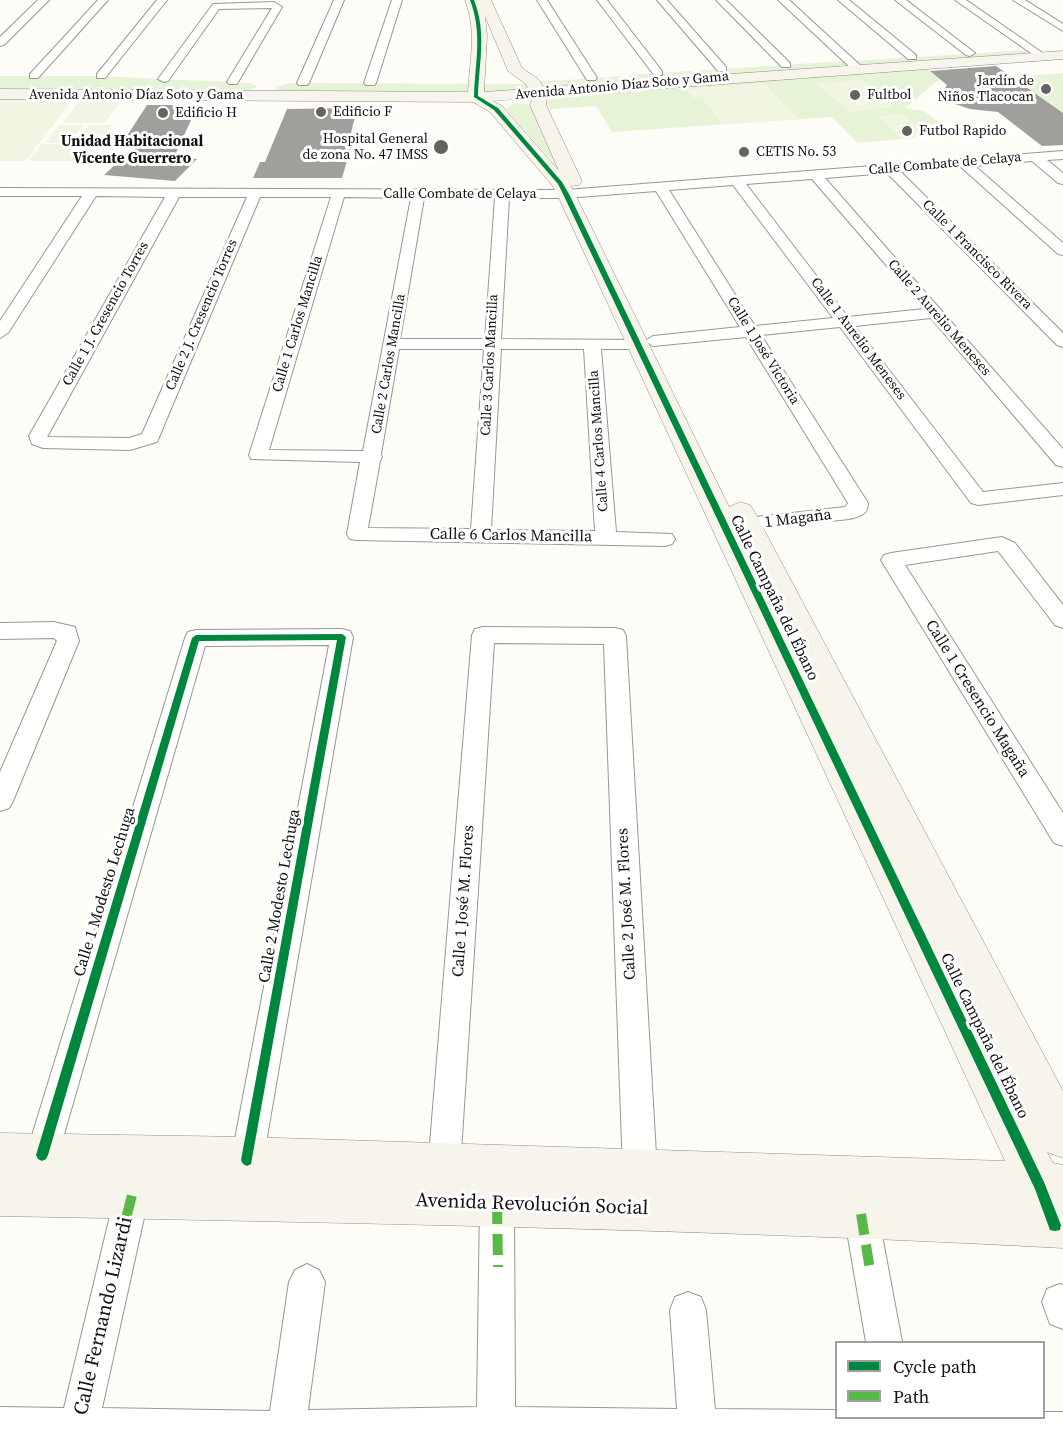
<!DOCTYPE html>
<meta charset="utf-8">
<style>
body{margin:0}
#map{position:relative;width:1063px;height:1437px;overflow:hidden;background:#fdfcf7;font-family:"Source Serif 4",serif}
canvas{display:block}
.legend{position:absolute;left:835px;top:1341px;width:210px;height:78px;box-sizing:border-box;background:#fff;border:2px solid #a0a0a0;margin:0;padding:8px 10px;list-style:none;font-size:18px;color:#111}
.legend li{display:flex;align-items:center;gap:12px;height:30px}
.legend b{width:30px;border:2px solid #a0a0a0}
</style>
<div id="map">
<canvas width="1063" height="1437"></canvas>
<ul class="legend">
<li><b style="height:8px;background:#00873e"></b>Cycle path</li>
<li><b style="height:8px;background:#58b947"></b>Path</li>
</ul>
</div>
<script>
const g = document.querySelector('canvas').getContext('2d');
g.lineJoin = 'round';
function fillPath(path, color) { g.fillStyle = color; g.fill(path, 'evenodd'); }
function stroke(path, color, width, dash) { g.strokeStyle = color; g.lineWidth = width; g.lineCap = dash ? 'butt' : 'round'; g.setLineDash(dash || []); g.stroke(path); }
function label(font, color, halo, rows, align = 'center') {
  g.font = font + ' "Source Serif 4",serif'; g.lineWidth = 6; g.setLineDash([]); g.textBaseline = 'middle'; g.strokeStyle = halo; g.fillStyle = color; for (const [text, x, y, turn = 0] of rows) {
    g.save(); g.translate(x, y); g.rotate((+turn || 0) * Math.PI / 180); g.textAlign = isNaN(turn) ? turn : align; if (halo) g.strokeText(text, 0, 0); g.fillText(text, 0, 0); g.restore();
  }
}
const green = new Path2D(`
 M1029 50 1034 53 857 65 853 61Z
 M846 61 850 65 633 82 628 75Z
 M924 67 940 79 905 108 924 111 956 134 858 143 832 117 612 132 596 106 551 109 547 103 549 98 555 95Z
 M1063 73V113L1011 77Z
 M0 76H97L250 83 258 87 246 91 0 90Z
 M621 76 626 83 543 91 538 82Z
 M291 83 531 84 535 91H286L278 90 275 87Z
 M516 103 533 105 571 183 505 108Z`);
const pitch = new Path2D(`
 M860 79 896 107 850 112 816 84Z
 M764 83 798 119 721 124 702 98H693L686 89Z
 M74 98 25 161H0V99Z
 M114 100 120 102 104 123H62L80 101Z
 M904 114 928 136 900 138 877 116Z
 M59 125H83L69 143H45Z
 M89 125H113L100 143H75Z
 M42 144 103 145 90 161H31L30 158Z`);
const building = new Path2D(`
 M996 66 1063 113V145L1042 146 998 112 970 109 949 102 940 95 947 85 930 71Z
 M147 105H198L174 157 197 159 175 181 104 175 137 145H121Z
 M357 108 351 133H355L342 178H253L260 162H265L287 109Z`);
const street = new Path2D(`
 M38 0H49L4 45 0 46V37Z
 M98 0H108L38 78H30V74Z
 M157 0H167L105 78H97V74Z
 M334 0H344L309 83 307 85H299L297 83Z
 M392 0H402L376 83 374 85H366L364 83Z
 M537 0H547L597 78 595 80H587Z
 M597 0H607L662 71V75H654Z
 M657 0H667L726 67V71H718Z
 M716 0H726L790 63V67H782Z
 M778 0H789L861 66V70H853Z
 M838 0H849L916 55V59H908Z
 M895 0H906L975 53 970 56 966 55Z
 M955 0H966L1047 56 1046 58H1038Z
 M1013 0H1025L1063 24V31Z
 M274 2 282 7 237 84H229L227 82 272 8 219 9 168 81 164 82 158 79 213 4Z
 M1063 151V159L1047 160 1063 173V184L1058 183 1032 161 975 166 1063 243V255L1058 254 961 167 901 172 1063 333V347L1057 345 887 173 825 178 1063 449V467L1056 465 931 318 855 326 983 492 1063 483V495L978 505 971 503 840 327 761 335 868 503C868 515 859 517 849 519L747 530 740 529 737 524 740 519 747 518 845 507 848 503 746 337 653 346 645 341 653 336 740 327 656 191 566 198H509L501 339 642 340 644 344 636 349H601L616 532 672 534 675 539 672 544 665 546 357 540 350 539 347 534 360 462 251 459 249 455 331 197H260L157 442 130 450 43 448 32 444 29 436 165 197 96 196 8 333 0 338V321L82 196H0V188L566 190ZM812 179 924 309 848 317 746 184ZM733 185 833 318 755 326 669 190ZM179 197H247L142 434 129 438 47 437ZM344 197 411 198 363 451 269 450ZM424 198H495L485 339H400ZM399 349H484L471 529 368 528 380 461 382 457 381 454ZM501 349H584L595 531 491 530Z
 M1002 537 1015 543 1063 605V628L1055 625 998 551 905 565 1063 813V846L1054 843 881 560 884 555 891 553Z
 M54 622 75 627 79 641 13 801 9 808 0 811V772L57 641 54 638 0 639V623Z
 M483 627 615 628 623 630 626 636 657 1172 652 1184 640 1189 628 1184 623 1172 604 644 494 643 460 1168 456 1180 444 1184 432 1180 428 1168 472 635 475 629Z
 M342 629 350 631 353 637 263 1160 259 1172 247 1176 235 1172 231 1160 329 645 205 646 58 1155 54 1167 42 1171 30 1167 26 1155 185 638 188 632 196 630Z
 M132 1178 144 1183 149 1195 102 1408 270 1411 289 1282 295 1270 307 1264 319 1270 325 1282 308 1410 477 1407 480 1203 485 1191 497 1186 509 1191 514 1203 515 1407 677 1409 670 1310 675 1297 688 1292 701 1297 706 1310 715 1409 836 1410V1418H1044V1412H1063V1437H0V1407L64 1408 115 1195 120 1183Z
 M861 1197 873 1202 878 1214 902 1342H866L844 1214 849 1202Z
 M1060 1284 1063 1285V1329L1050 1324 1042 1302 1047 1289Z`);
const secondary = new Path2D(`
 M465 0H491L522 68 538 79 543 87 1063 51V59L547 97 546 105 582 181 579 185 571 186 729 507 740 502 750 505 754 511 1063 1091V1158L1047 1152 1053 1163 1063 1165V1248C709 1229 354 1223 0 1216V1133L247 1137 1005 1161 557 194 552 185 490 112 473 102 0 99V89L468 92C470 60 477 31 465 0ZM485 16 508 71 526 84 528 89 484 92 487 36ZM532 98 530 105 559 171 502 106 493 101Z`);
const quiet = new Path2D(`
 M497 1203 498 1267
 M861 1214 870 1270
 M119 1246 132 1195`);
const cycleway = new Path2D(`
 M470 0H474C487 33 479 62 478 96L498 108 562 182 569 194 1044 1182 1061 1225 1060 1230 1055 1231 1050 1230 1035 1189 563 194 558 184 494 110 474 97C475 62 483 34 470 0Z
 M342 634 346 637 251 1164 247 1166 243 1164 241 1160 337 640 199 641 48 1155 46 1159 42 1161 38 1159 36 1155 192 638 196 635Z`);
const markers = [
 [1046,89,6,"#646362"],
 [855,95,6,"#646362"],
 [321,112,6,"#646362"],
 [163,113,6,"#646362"],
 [907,131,6,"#646362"],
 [441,147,8,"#646362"],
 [744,152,6,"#646362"]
];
const farPoinames = [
 ["Jardín de",1034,81,"right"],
 ["Niños Tlacocan",1034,97,"right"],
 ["Fultbol",867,95],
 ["Edificio F",333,112],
 ["Edificio H",175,113],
 ["Futbol Rapido",919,131],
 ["Hospital General",428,139,"right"],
 ["de zona No. 47 IMSS",428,155,"right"],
 ["CETIS No. 53",756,152]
];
const farStreetnames = [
 ["Avenida Antonio Díaz Soto y Gama",622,86,-5],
 ["Avenida Antonio Díaz Soto y Gama",136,95],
 ["Calle Combate de Celaya",945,164,-5],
 ["Calle Combate de Celaya",460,194],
 ["Calle 1 Francisco Rivera",977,255,45],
 ["Calle 1 J. Cresencio Torres",106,314,-61],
 ["Calle 2 J. Cresencio Torres",202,315,-67],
 ["Calle 2 Aurelio Meneses",939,318,49],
 ["Calle 1 Carlos Mancilla",298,324,-73],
 ["Calle 1 Aurelio Meneses",858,339,53],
 ["Calle 1 José Victoria",763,351,58],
 ["Calle 2 Carlos Mancilla",389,364,-80],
 ["Calle 3 Carlos Mancilla",490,365,-87],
 ["Calle 4 Carlos Mancilla",599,441,-94]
];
const farNeighbourhoodnames = [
 ["Unidad Habitacional",132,142],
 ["Vicente Guerrero",132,159]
];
const streetNames = [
 ["1 Magaña",798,519,-7],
 ["Calle 6 Carlos Mancilla",511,536,1],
 ["Calle Campaña del Ébano",774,598,64],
 ["Calle 1 Cresencio Magaña",977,699,58],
 ["Calle 1 Modesto Lechuga",105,892,-73],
 ["Calle 2 Modesto Lechuga",280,896,-80],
 ["Calle 1 José M. Flores",464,901,-86],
 ["Calle 2 José M. Flores",627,904,-93],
 ["Calle Campaña del Ébano",984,1036,64]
];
const nearStreetnames = [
 ["Avenida Revolución Social",532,1205,2],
 ["Calle Fernando Lizardi",104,1316,-77]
];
fillPath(green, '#e7f3d7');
fillPath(pitch, '#f0f6e1');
fillPath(building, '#a19f9c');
stroke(street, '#979795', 2);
stroke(secondary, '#8e8d8b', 1);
fillPath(street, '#fffffe');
fillPath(secondary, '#f6f4eb');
stroke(quiet, '#58b947', 10, [21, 10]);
fillPath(cycleway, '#00873e');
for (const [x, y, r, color] of markers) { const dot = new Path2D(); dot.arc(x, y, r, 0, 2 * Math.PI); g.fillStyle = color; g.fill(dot); stroke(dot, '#fff', 2); }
label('14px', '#111', '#fff', farPoinames, 'left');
label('14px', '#111', '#fff', farStreetnames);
label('bold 15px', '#111', '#fff', farNeighbourhoodnames);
label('16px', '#111', '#fff', streetNames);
label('20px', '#111', '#fff', nearStreetnames);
</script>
